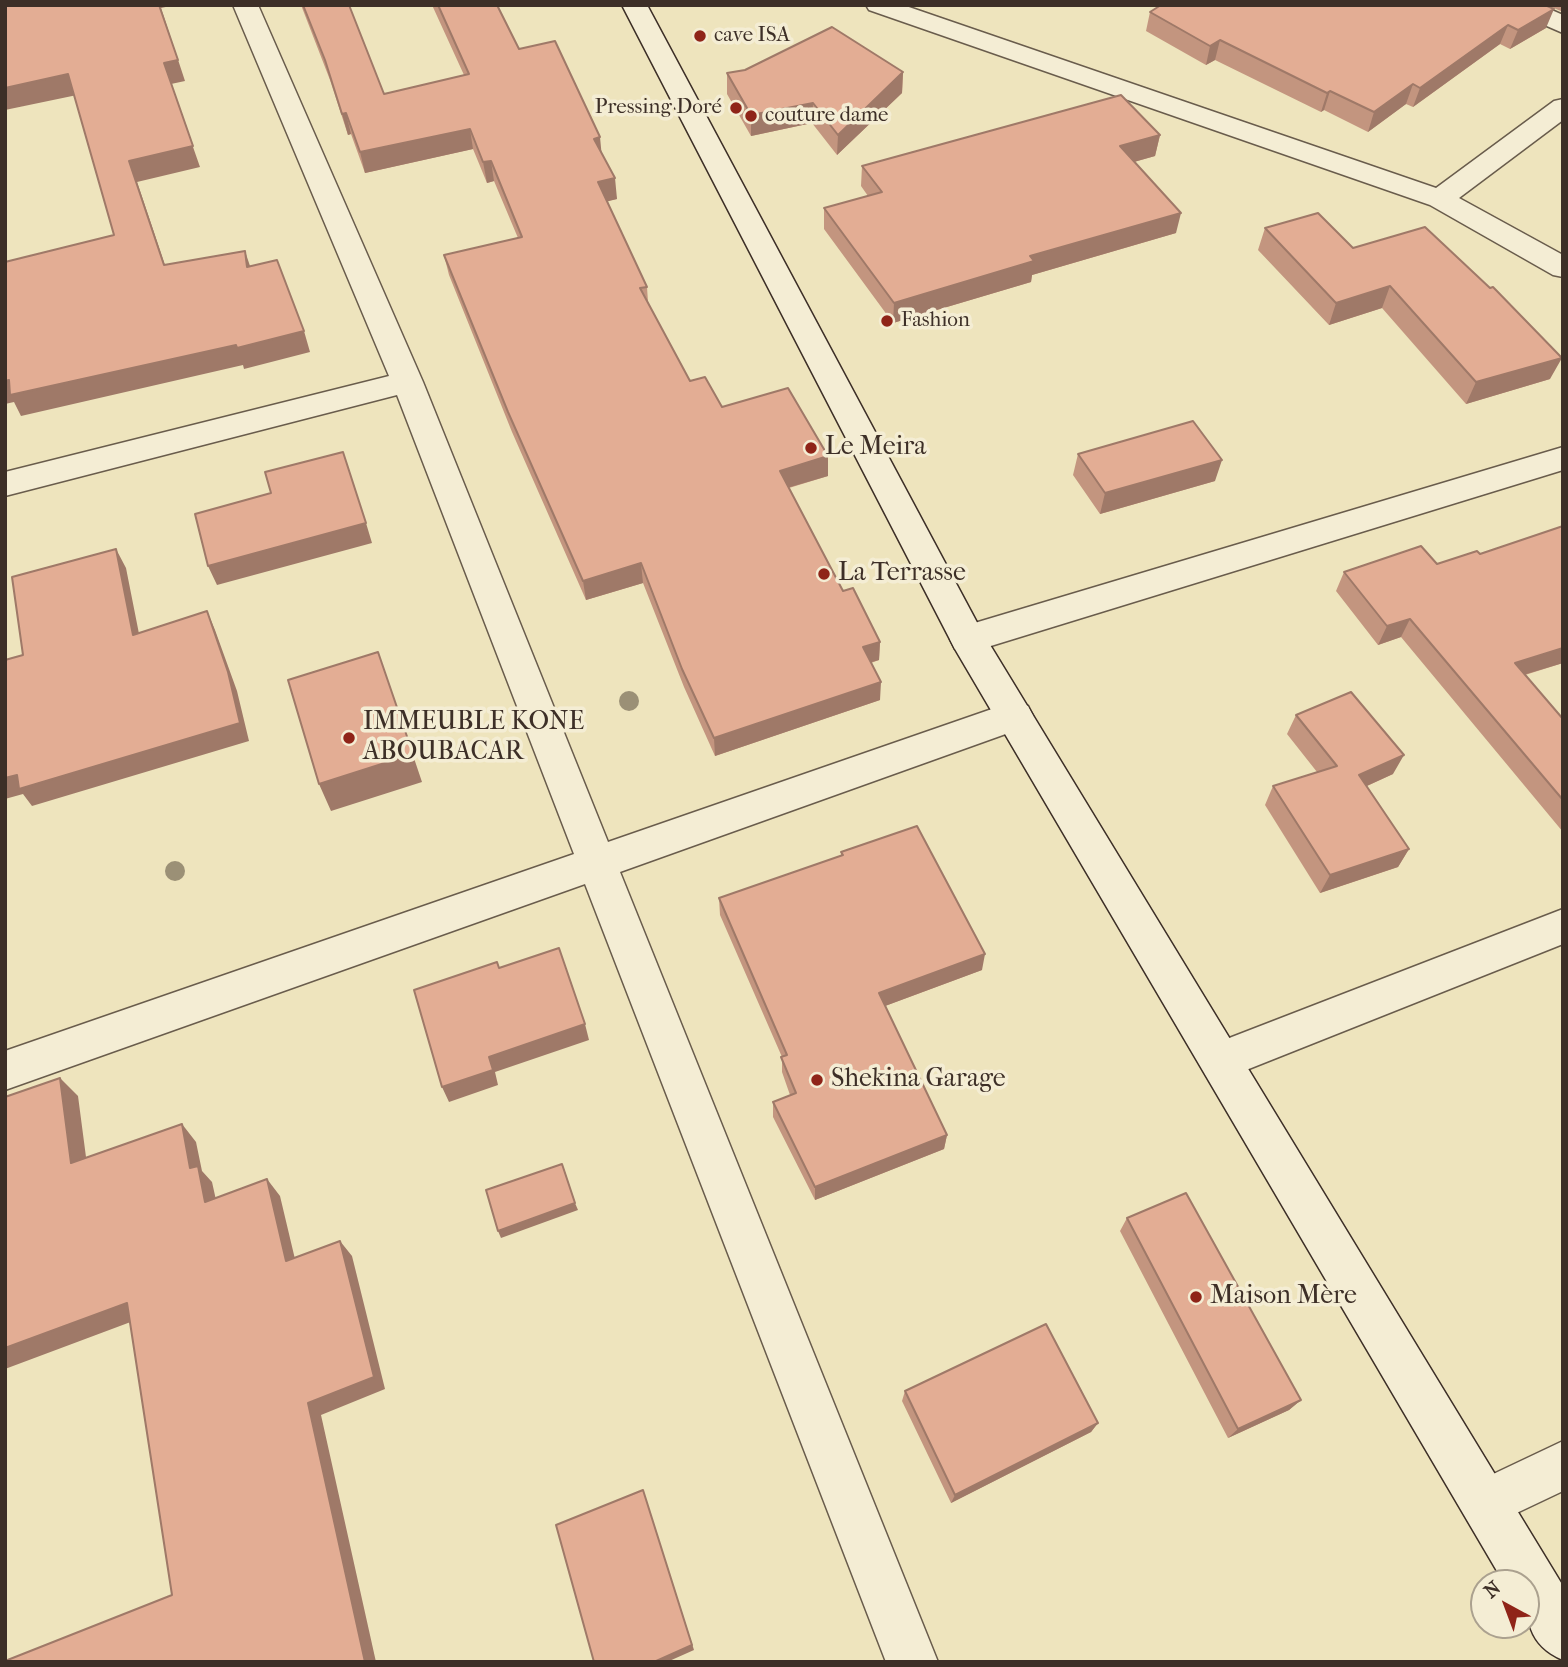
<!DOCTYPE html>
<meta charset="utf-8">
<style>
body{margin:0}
#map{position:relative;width:1568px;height:1667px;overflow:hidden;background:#eee4bd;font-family:"IM FELL French Canon",serif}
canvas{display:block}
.frame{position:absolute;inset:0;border:7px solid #3d2f27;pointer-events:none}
.north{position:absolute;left:1470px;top:1569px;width:70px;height:70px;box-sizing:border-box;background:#f4edd4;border:2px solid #aba18f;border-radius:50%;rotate:319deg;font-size:19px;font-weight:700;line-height:28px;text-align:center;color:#3d2f27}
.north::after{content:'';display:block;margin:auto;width:24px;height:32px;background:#8f2418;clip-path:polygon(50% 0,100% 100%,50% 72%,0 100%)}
</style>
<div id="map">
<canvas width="1568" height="1667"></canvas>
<div class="frame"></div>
<div class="north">N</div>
</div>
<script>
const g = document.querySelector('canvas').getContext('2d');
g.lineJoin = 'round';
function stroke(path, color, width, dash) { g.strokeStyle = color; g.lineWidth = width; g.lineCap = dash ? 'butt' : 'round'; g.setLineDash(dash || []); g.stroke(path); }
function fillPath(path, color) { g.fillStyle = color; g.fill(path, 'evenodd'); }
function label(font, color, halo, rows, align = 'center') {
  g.font = font + ' "IM FELL French Canon",serif'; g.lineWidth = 7; g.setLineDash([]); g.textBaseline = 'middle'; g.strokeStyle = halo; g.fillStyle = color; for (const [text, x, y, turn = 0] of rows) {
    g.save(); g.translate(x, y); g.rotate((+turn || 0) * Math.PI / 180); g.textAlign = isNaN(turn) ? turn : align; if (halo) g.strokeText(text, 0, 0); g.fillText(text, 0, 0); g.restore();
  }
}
const street = new Path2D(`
 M233 5H258L423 382 608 842 1015 701 1028 706 1033 716 1028 726 620 872 938 1662H886L585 884 5 1090V1051L574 854 397 395 5 496V472L389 376Z
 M866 5H903L1436 188 1554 101 1563 99V120L1459 198 1563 255V277L1553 275 1430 205 869 10Z
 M1507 5H1540L1563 15V33L1510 10Z
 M1563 447V470L968 653 955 649 950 639 955 629 968 625Z
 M1563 909V944L1221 1080 1206 1075 1200 1061 1206 1047Z
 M1563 1441V1491L1485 1528 1468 1520 1460 1503 1468 1486Z`);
const secondary = new Path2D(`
 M622 5H647L981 630 1563 1586V1660C1527 1645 1526 1618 1526 1583H1504L955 649Z`);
const trees = [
 [629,701],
 [175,871]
];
const wall = new Path2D(`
 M301 5H349L384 94 464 75 432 5H497L519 49 602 153 617 199 607 201 647 287 648 302 690 381 722 407 828 456V476L789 488 843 591 880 642 879 660 871 663 880 700 715 756 684 687 643 583 586 600 512 432 449 275 444 255 518 238 494 181 487 183 473 149 365 173 351 134 348 135 330 80Z
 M1545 5 1546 28 1510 49 1500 44 1413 107 1406 104 1368 132 1324 110 1321 112 1215 60 1206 65 1146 31 1150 12Z
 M1547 5H1563V12Z
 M903 72 902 93 837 155 812 123 751 136 727 94V73Z
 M1160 135 1155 156 1134 162 1176 233 1032 275 1031 282 893 323 824 229V208L868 196 861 186 862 166Z
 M1265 228 1353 248 1550 379 1466 404 1382 308 1329 325 1258 250Z
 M1078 454 1215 481 1100 514 1073 475Z
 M1437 564 1563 663 1525 675 1563 719V832L1401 637 1378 645 1336 591 1344 572Z
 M1296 715 1393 774 1367 786 1409 849 1398 867 1320 893 1265 805 1273 786 1317 772 1287 734Z
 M841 852 982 970 885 1006 947 1135 944 1149 815 1200 773 1117V1102L790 1095 782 1072V1057L720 915 719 898 841 856Z
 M1127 1218 1301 1400 1289 1410 1228 1438 1120 1231Z
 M905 1391 1098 1423 1091 1432 951 1503 902 1401Z`);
const shadedWall = new Path2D(`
 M159 5H175L161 8 185 81 171 84 200 167 137 182 172 286 164 265 129 161 164 63Z
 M1554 9 1546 28 1510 49 1518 30Z
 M1508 25 1500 44 1413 107 1420 88Z
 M1220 40 1215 60 1206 65 1210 46Z
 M903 72 902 93 837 155 838 135Z
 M68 74 77 95 5 110V88Z
 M1413 84 1406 104 1368 132 1374 112Z
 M1330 91 1324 110 1321 112 1327 93Z
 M813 103 812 123 751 136V115Z
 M346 113 351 134 348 135 342 114Z
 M470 129 473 149 365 173 360 152Z
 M1160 135 1155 156 1116 167 1120 146Z
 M600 137 602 158 594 139Z
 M491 161 494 181 487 183 483 162Z
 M615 178 617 199 601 203 598 182Z
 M1181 213 1176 233 1032 275 1031 282 893 323 894 303 1030 256Z
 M245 251 252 272 247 267Z
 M1390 286 1382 308 1329 325 1336 303Z
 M304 331 310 352 244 369 243 365 21 416 14 402 5 404V381L236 345Z
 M1562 358 1550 379 1466 404 1476 382Z
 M828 456V476L780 490V471Z
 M1222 460 1215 481 1100 514 1105 493Z
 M366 523 372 543 217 585 208 566Z
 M116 549 126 568 143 654 133 635Z
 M641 563 643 583 586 600 583 581Z
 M207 611 215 630 237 691 249 741 32 806 23 794 5 799V778Z
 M1410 619 1401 637 1378 645 1387 626Z
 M880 642 879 660 861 665 863 647Z
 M1563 648V663L1503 681 1515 663Z
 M388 681 422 782 331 811 319 784Z
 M881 682 880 700 715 756 714 738Z
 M1404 755 1393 774 1349 794 1359 775Z
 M1409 849 1398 867 1320 893 1330 875Z
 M985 954 982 970 877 1009 879 993Z
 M585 1024 589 1040 495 1072 498 1085 449 1102 442 1087 489 1057Z
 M60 1078 78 1096 89 1180 71 1163Z
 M182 1124 196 1142 202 1171 212 1182 220 1218 205 1202 190 1168Z
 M947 1135 944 1149 815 1200V1187Z
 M267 1179 280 1196 299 1276 286 1261Z
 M575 1203 578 1210 501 1238 498 1231Z
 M340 1241 352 1256 385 1389 321 1415 376 1662H365L308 1403Z
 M127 1303 144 1317 5 1369V1348Z
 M1301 1400 1289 1410 1228 1438 1238 1429Z
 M1098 1423 1091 1432 951 1503 955 1495Z
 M643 1490 694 1650 667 1662H654Z`);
const building = new Path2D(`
 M5 5H159L178 60 164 63 193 146 129 161 164 265 245 251 247 267 277 260 304 331 237 348 236 345 10 395 9 380 5 381V262L114 235 68 74 5 88Z
 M303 5H349L384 94 469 74 438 5H497L519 49 555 41 600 137 594 139 615 178 598 182 647 287 640 288 690 381 705 377 722 407 788 388 828 456 780 471 843 591 853 588 880 642 863 647 881 682 714 738 682 669 641 563 583 581 508 412 444 255 522 237 491 161 483 162 470 129 360 152 346 113 342 114 325 60Z
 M1161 5H1545L1554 9 1518 30 1508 25 1420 88 1413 84 1374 112 1330 91 1327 93 1220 40 1210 46 1150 12Z
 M832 27 903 72 838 135 813 103 751 115 727 73 745 70Z
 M1121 95 1160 135 1120 146 1181 213 1030 256 1034 261 894 303 824 208 882 192 862 166Z
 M1318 213 1353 248 1425 227 1490 288 1493 287 1562 358 1476 382 1390 286 1336 303 1265 228Z
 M1193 421 1222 460 1105 493 1078 454Z
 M343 452 366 523 208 566 195 514 271 493 265 472Z
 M1563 526V648L1515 663 1563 719V800L1410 619 1387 626 1344 572 1421 546 1437 564 1477 551 1480 554Z
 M116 549 133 635 207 611 228 672 240 723 19 789 17 775 5 778V660L23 655 12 577Z
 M378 652 413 754 319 784 288 680Z
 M1351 692 1404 755 1359 775 1409 849 1330 875 1273 786 1337 766 1296 715Z
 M917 826 985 954 879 993 947 1135 815 1187 773 1102 796 1093 781 1057 787 1055 719 898 843 855 841 852Z
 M559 948 585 1024 489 1057 493 1070 442 1087 414 990 497 962 499 968Z
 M60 1078 71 1163 182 1124 190 1168 198 1166 205 1202 267 1179 286 1261 340 1241 374 1377 308 1403 365 1662H5V1661L172 1595 127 1303 5 1348V1097Z
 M562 1164 575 1203 498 1231 486 1190Z
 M1186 1193 1301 1400 1238 1429 1127 1218Z
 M1046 1324 1098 1423 955 1495 905 1391Z
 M643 1490 692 1645 654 1662H594L556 1525Z`);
const markers = [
 [700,36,7,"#8f2418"],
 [736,108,7,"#8f2418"],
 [751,116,7,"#8f2418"],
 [887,321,7,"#8f2418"],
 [811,448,7,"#8f2418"],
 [824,574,7,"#8f2418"],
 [349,738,7,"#8f2418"],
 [817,1080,7,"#8f2418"],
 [1196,1297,7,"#8f2418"]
];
const farPoinames = [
 ["cave ISA",714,36],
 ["Pressing Doré",722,108,"right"],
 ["couture dame",765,116],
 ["Fashion",901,321]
];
const poiNames = [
 ["Le Meira",825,448],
 ["La Terrasse",838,574],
 ["IMMEUBLE KONE",363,723],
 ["ABOUBACAR",363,753],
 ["Shekina Garage",831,1080],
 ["Maison Mère",1210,1297]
];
stroke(street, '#695c4c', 3);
stroke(secondary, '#3d2f27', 3);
fillPath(street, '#f4edd4');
fillPath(secondary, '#f4edd4');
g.fillStyle = '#9b9076';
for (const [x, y] of trees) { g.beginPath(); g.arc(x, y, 10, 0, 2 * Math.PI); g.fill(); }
fillPath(wall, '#c3957f');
fillPath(shadedWall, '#9f7968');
fillPath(building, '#e3ad94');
stroke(building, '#9f7968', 2);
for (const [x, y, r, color] of markers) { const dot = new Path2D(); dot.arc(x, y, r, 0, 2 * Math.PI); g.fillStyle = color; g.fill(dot); stroke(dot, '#f4edd4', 2.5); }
label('21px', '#3d2f27', '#f4edd4', farPoinames, 'left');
label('26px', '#3d2f27', '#f4edd4', poiNames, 'left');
</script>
